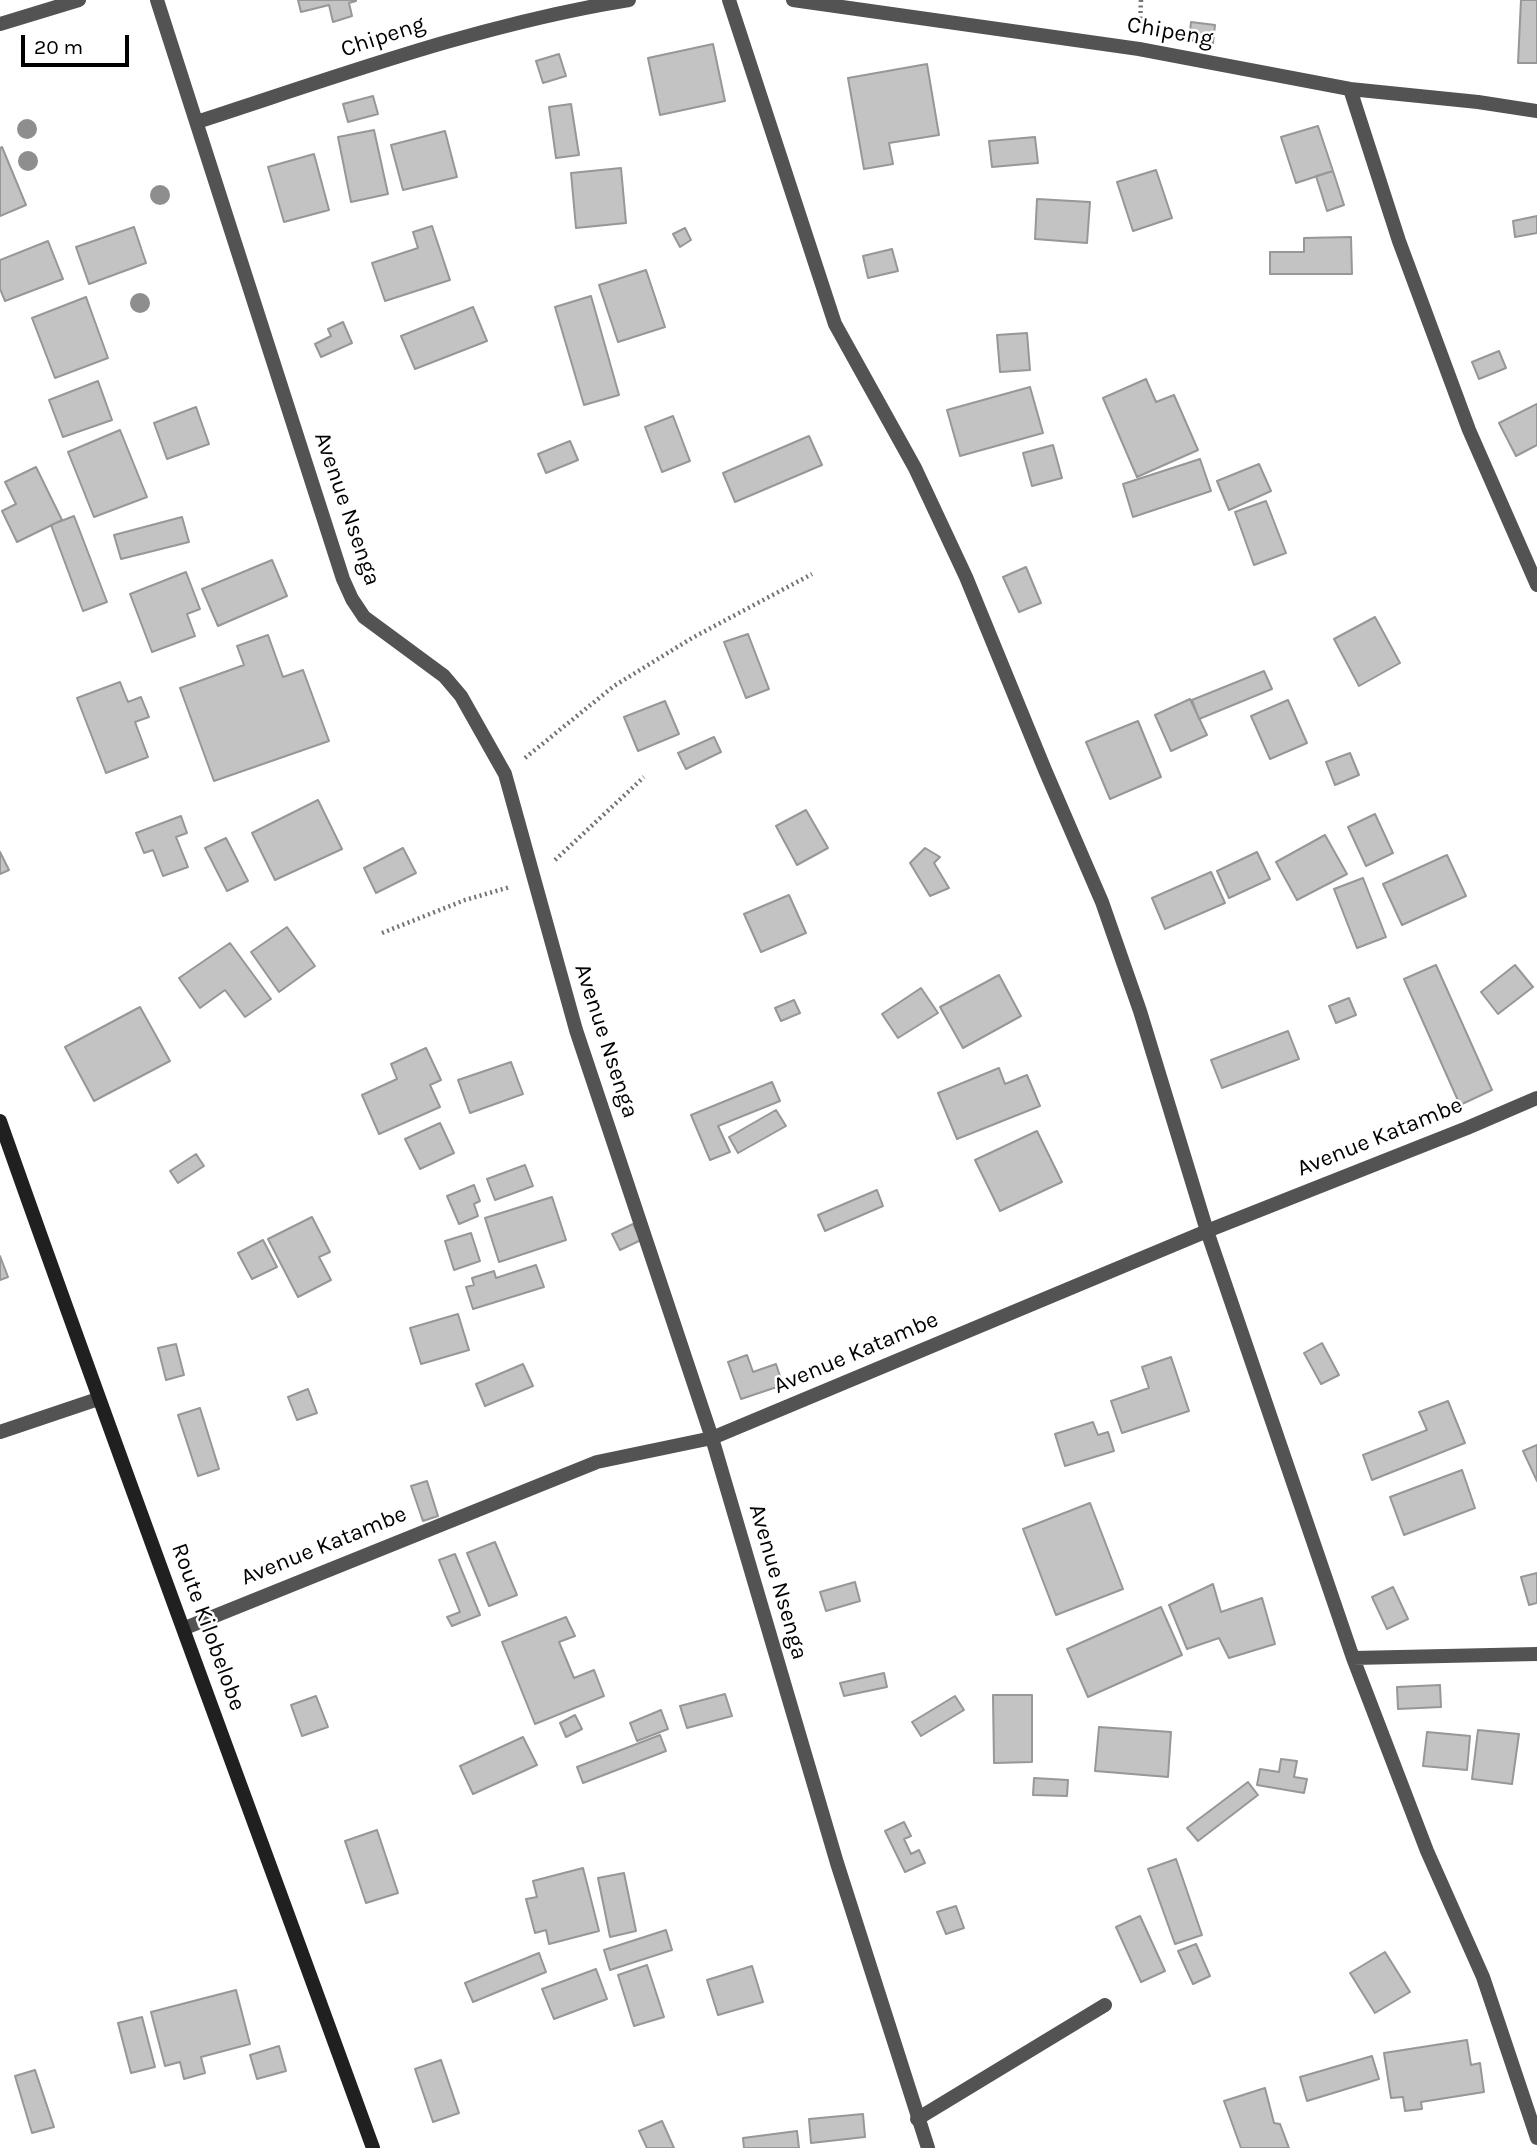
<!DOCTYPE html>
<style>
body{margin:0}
#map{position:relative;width:1537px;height:2148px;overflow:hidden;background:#fff;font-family:Karla,sans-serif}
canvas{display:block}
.scale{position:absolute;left:21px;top:35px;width:108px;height:32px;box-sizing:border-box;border:4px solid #000;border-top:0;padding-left:9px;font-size:21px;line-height:24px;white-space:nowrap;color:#000;-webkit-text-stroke:5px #fff;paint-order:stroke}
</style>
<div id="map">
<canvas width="1537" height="2148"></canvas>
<div class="scale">20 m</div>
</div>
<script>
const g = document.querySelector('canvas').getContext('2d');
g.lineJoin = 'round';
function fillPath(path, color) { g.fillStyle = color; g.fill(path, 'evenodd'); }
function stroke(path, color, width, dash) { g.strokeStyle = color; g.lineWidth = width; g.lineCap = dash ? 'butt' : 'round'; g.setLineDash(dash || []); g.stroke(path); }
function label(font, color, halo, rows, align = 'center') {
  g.font = font + ' Karla,sans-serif'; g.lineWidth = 5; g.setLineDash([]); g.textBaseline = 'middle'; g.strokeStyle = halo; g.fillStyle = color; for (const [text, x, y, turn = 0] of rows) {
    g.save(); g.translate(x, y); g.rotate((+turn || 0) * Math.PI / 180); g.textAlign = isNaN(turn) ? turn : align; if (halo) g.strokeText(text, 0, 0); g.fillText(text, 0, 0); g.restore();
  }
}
const building = new Path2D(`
 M298 0H356V1L349 3 352 16 333 22 329 5 301 12Z
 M1521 0H1537V63H1518Z
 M1191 22 1215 25 1213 43 1189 40Z
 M713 44 725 101 660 115 648 58Z
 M559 54 566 76 543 83 536 61Z
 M927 64 939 135 889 143 893 164 864 169 848 78Z
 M373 96 378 114 348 122 343 104Z
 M571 104 579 155 556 158 549 107Z
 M1318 126 1333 171 1296 183 1281 137Z
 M374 130 388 194 351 202 338 137Z
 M445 131 457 177 403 190 391 145Z
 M1035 137 1038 163 992 167 989 141Z
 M2 147 26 205 0 216V148Z
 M314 154 329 210 284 222 268 167Z
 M621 168 626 223 576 228 571 173Z
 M1156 170 1172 218 1133 231 1117 182Z
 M1333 171 1344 205 1327 211 1316 176Z
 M1037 199 1090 202 1087 243 1035 239Z
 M1537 216V233L1515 237 1513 221Z
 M432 226 450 280 385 301 372 263 418 248 413 232Z
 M134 227 146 263 89 284 76 247Z
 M685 228 691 240 680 247 673 234Z
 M1351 237 1352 274H1270V252H1304V238Z
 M48 241 63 279 5 301 0 289V260Z
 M892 249 898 271 868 278 863 256Z
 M646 270 665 327 618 342 599 285Z
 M591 296 619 395 584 405 555 307Z
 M86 297 108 358 55 378 32 318Z
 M473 307 487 341 415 369 401 336Z
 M343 322 352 343 321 357 315 344 331 336 328 329Z
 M1027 333 1030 370 1000 372 997 335Z
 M1499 351 1506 368 1479 379 1472 362Z
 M1146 379 1156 402 1174 395 1198 450 1137 477 1103 398Z
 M98 381 112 420 63 437 49 400Z
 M1030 387 1043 433 960 456 947 410Z
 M1537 404V445L1516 456 1499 423Z
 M196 407 209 444 167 459 154 423Z
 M673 416 690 461 662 472 645 427Z
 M120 430 147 497 94 517 68 452Z
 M809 436 822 465 735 502 723 473Z
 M570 441 578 460 546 473 538 454Z
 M1053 445 1062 478 1032 486 1023 453Z
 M1200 459 1211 491 1133 517 1123 484Z
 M1259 464 1271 491 1229 510 1217 481Z
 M36 467 62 520 17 542 2 511 16 504 5 482Z
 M1266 501 1286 553 1254 565 1235 512Z
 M74 516 107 602 83 611 51 525Z
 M182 517 189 542 121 559 114 535Z
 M272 560 287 596 218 626 202 589Z
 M1026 567 1041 603 1019 612 1003 577Z
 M186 572 200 609 187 614 195 636 152 652 130 594Z
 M1375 617 1400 663 1359 686 1334 639Z
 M748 634 769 689 746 698 724 642Z
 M268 635 283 677 303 670 329 741 214 781 180 688 244 665 237 646Z
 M1264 671 1272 689 1199 719 1192 700Z
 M120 682 128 702 141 697 149 717 135 722 148 757 106 773 77 698Z
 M1190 699 1207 735 1171 751 1155 715Z
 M1288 700 1307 743 1270 759 1251 716Z
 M665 701 679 734 638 751 624 717Z
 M1138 721 1161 777 1110 799 1086 742Z
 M714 737 721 752 686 769 678 753Z
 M1350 753 1359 775 1335 785 1326 762Z
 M318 800 342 849 275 880 252 833Z
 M806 810 828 848 797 865 776 826Z
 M1375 814 1393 853 1366 866 1348 827Z
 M181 816 187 833 176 837 188 867 163 876 153 850 144 853 136 833Z
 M1325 835 1347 874 1297 900 1276 862Z
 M226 838 248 881 227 891 205 848Z
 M403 848 416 873 376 893 364 868Z
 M925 848 940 857 934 863 949 888 930 896 910 863Z
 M0 852 9 870 0 874Z
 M1257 852 1270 879 1229 898 1217 871Z
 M1447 855 1466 896 1402 925 1383 884Z
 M1211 872 1225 903 1165 929 1152 898Z
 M1363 878 1386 937 1357 948 1334 889Z
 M789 895 806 933 761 952 744 914Z
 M287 927 315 966 279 992 251 952Z
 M230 943 271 999 245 1017 225 990 200 1008 179 978Z
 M1436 965 1492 1090 1460 1105 1404 979Z
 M1515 965 1533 987 1498 1014 1481 992Z
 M999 975 1021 1016 963 1048 940 1007Z
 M921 988 938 1013 898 1038 882 1014Z
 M1349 998 1356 1015 1336 1023 1329 1006Z
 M794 1000 800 1013 781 1021 775 1008Z
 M140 1007 170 1061 94 1101 65 1047Z
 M1288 1031 1299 1059 1222 1088 1211 1060Z
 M426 1048 441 1080 430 1085 440 1107 379 1134 362 1095 397 1079 391 1064Z
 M511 1062 523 1094 470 1113 458 1080Z
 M999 1068 1005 1084 1027 1075 1040 1106 957 1139 938 1093Z
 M772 1082 780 1101 718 1126 730 1152 710 1160 691 1115Z
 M776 1110 786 1126 738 1153 729 1137Z
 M440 1123 454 1153 420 1169 405 1139Z
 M1037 1131 1062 1182 1000 1211 975 1160Z
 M196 1154 204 1166 178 1183 170 1171Z
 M525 1165 533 1186 495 1200 487 1179Z
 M474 1185 480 1201 474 1204 478 1216 459 1224 447 1196Z
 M877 1190 883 1206 825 1231 818 1215Z
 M552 1197 566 1240 499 1262 485 1218Z
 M312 1217 330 1252 319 1257 331 1280 298 1297 268 1239Z
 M633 1224 641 1240 620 1250 612 1234Z
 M471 1233 480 1261 454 1270 445 1241Z
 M263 1240 277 1267 252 1279 238 1253Z
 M0 1256 8 1277 0 1280Z
 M536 1265 544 1287 473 1309 466 1287 474 1285 472 1278 494 1271 496 1278Z
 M458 1314 469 1350 421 1364 410 1328Z
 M1322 1343 1339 1375 1321 1384 1304 1353Z
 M176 1344 184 1375 166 1380 158 1348Z
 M747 1355 753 1372 776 1364 783 1385 741 1399 728 1362Z
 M1171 1357 1189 1411 1122 1433 1111 1401 1149 1388 1142 1367Z
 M523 1364 533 1386 485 1406 476 1384Z
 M308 1389 317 1413 297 1420 288 1397Z
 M1448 1401 1465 1443 1372 1480 1363 1455 1427 1430 1419 1412Z
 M200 1408 219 1469 198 1476 178 1415Z
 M1093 1422 1098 1435 1108 1432 1114 1451 1065 1466 1055 1434Z
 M1537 1445V1481L1523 1451Z
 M1462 1470 1475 1508 1404 1535 1390 1497Z
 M427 1481 438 1516 423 1521 411 1486Z
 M1090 1503 1123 1589 1056 1615 1023 1529Z
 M495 1542 517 1595 489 1606 467 1553Z
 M455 1554 480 1615 452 1626 447 1617 460 1612 439 1560Z
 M1537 1573V1603L1529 1605 1521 1577Z
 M855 1582 860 1601 826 1611 820 1592Z
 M1213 1584 1221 1612 1262 1598 1275 1644 1229 1658 1219 1638 1187 1649 1169 1605Z
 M1393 1587 1408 1619 1387 1629 1372 1597Z
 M1161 1607 1182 1655 1088 1697 1067 1649Z
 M566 1617 575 1636 559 1642 574 1678 594 1670 604 1696 535 1724 502 1642Z
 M884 1673 887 1687 844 1696 840 1683Z
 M1440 1685 1441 1707 1398 1709 1397 1687Z
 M725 1694 732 1716 687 1728 680 1706Z
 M993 1695H1032V1762L994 1763Z
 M316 1696 328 1727 302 1736 291 1705Z
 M955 1696 964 1710 921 1736 912 1722Z
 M661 1710 668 1729 637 1741 630 1723Z
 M575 1715 582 1729 566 1737 560 1723Z
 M1099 1727 1171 1732 1168 1777 1095 1771Z
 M1478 1730 1519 1734 1512 1784 1472 1779Z
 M1427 1732 1470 1736 1467 1770 1423 1766Z
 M660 1735 666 1751 583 1783 577 1767Z
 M523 1737 537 1765 473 1794 460 1766Z
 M1281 1759 1297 1761 1294 1777 1307 1779 1304 1793 1257 1785 1260 1769 1279 1772Z
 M1034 1778 1068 1780 1067 1796 1033 1795Z
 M1248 1782 1258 1795 1198 1841 1187 1828Z
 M904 1822 911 1836 904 1839 911 1854 919 1850 925 1863 905 1872 885 1831Z
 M377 1830 398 1893 366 1903 345 1841Z
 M1176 1859 1202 1935 1175 1944 1148 1869Z
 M583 1868 599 1931 549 1944 546 1930 535 1933 526 1899 537 1897 533 1881Z
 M624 1873 636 1931 610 1937 598 1878Z
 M956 1906 964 1928 946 1934 937 1912Z
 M1140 1916 1165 1971 1141 1982 1116 1927Z
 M666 1930 672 1950 610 1970 604 1950Z
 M1196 1944 1210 1976 1193 1984 1178 1951Z
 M1385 1952 1410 1992 1375 2013 1350 1973Z
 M539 1953 546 1972 473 2002 465 1983Z
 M647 1965 664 2017 634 2026 618 1975Z
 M752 1966 763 2002 718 2015 707 1980Z
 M596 1969 607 1999 554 2019 542 1989Z
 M236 1990 250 2044 201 2057 205 2073 184 2079 180 2062 165 2066 151 2012Z
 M142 2017 155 2067 131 2073 118 2023Z
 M1467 2040 1471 2065 1480 2063 1484 2092 1421 2102 1422 2109 1405 2111 1403 2097 1391 2098 1384 2053Z
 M279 2046 286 2071 257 2079 250 2055Z
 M1372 2056 1379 2079 1307 2101 1300 2077Z
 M441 2060 459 2113 433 2122 415 2069Z
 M35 2070 54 2127 32 2133 15 2076Z
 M1265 2088 1274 2123 1280 2124 1289 2148H1241L1224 2101Z
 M863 2114 865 2137 811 2143 809 2119Z
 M662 2121 674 2148H647L639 2131Z
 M797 2131 799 2148H744L743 2138Z`);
const path = new Path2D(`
 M1140 24 1141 0
 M525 758 614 686 692 638 812 574
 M555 860 644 777
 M382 933 465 900 510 887`);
const lane = new Path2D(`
 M917 2119 1105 2005`);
const street = new Path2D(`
 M157 0 343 579 352 599 364 617 444 676 461 696 505 774 576 1030 712 1438 837 1863 928 2148
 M729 0 835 324 915 468 966 577 1045 770 1102 902 1140 1011 1207 1231 1353 1658 1427 1851 1483 1977 1537 2138
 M793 0 1139 49 1350 89 1478 102 1537 111
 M0 24 79 0
 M1350 89 1399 241 1469 430 1537 585
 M197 122C339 76 480 24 629 0
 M0 1432 98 1399
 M185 1628 597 1462 712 1438 1207 1231 1467 1128 1537 1098
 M1353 1658 1537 1654`);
const secondary = new Path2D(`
 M0 1121C121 1465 249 1806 373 2148`);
const trees = [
 [27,129],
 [28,161],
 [160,195],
 [140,303]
];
const streetNames = [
 ["Chipeng",1170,32,10],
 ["Chipeng",383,37,-18],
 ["Avenue Nsenga",347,509,71],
 ["Avenue Nsenga",606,1041,72],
 ["Avenue Katambe",1380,1137,-22],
 ["Avenue Katambe",856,1353,-23],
 ["Avenue Katambe",324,1546,-22],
 ["Avenue Nsenga",778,1582,74],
 ["Route Kilobelobe",208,1627,70]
];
fillPath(building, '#c3c3c3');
stroke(building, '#979797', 2);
stroke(path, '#757575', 4.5, [2, 3.5]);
stroke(lane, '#535353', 14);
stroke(street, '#535353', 14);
stroke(secondary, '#202020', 14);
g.fillStyle = '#8e8e8e';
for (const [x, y] of trees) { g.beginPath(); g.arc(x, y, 10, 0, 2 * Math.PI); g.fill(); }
label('23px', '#000', '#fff', streetNames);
</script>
